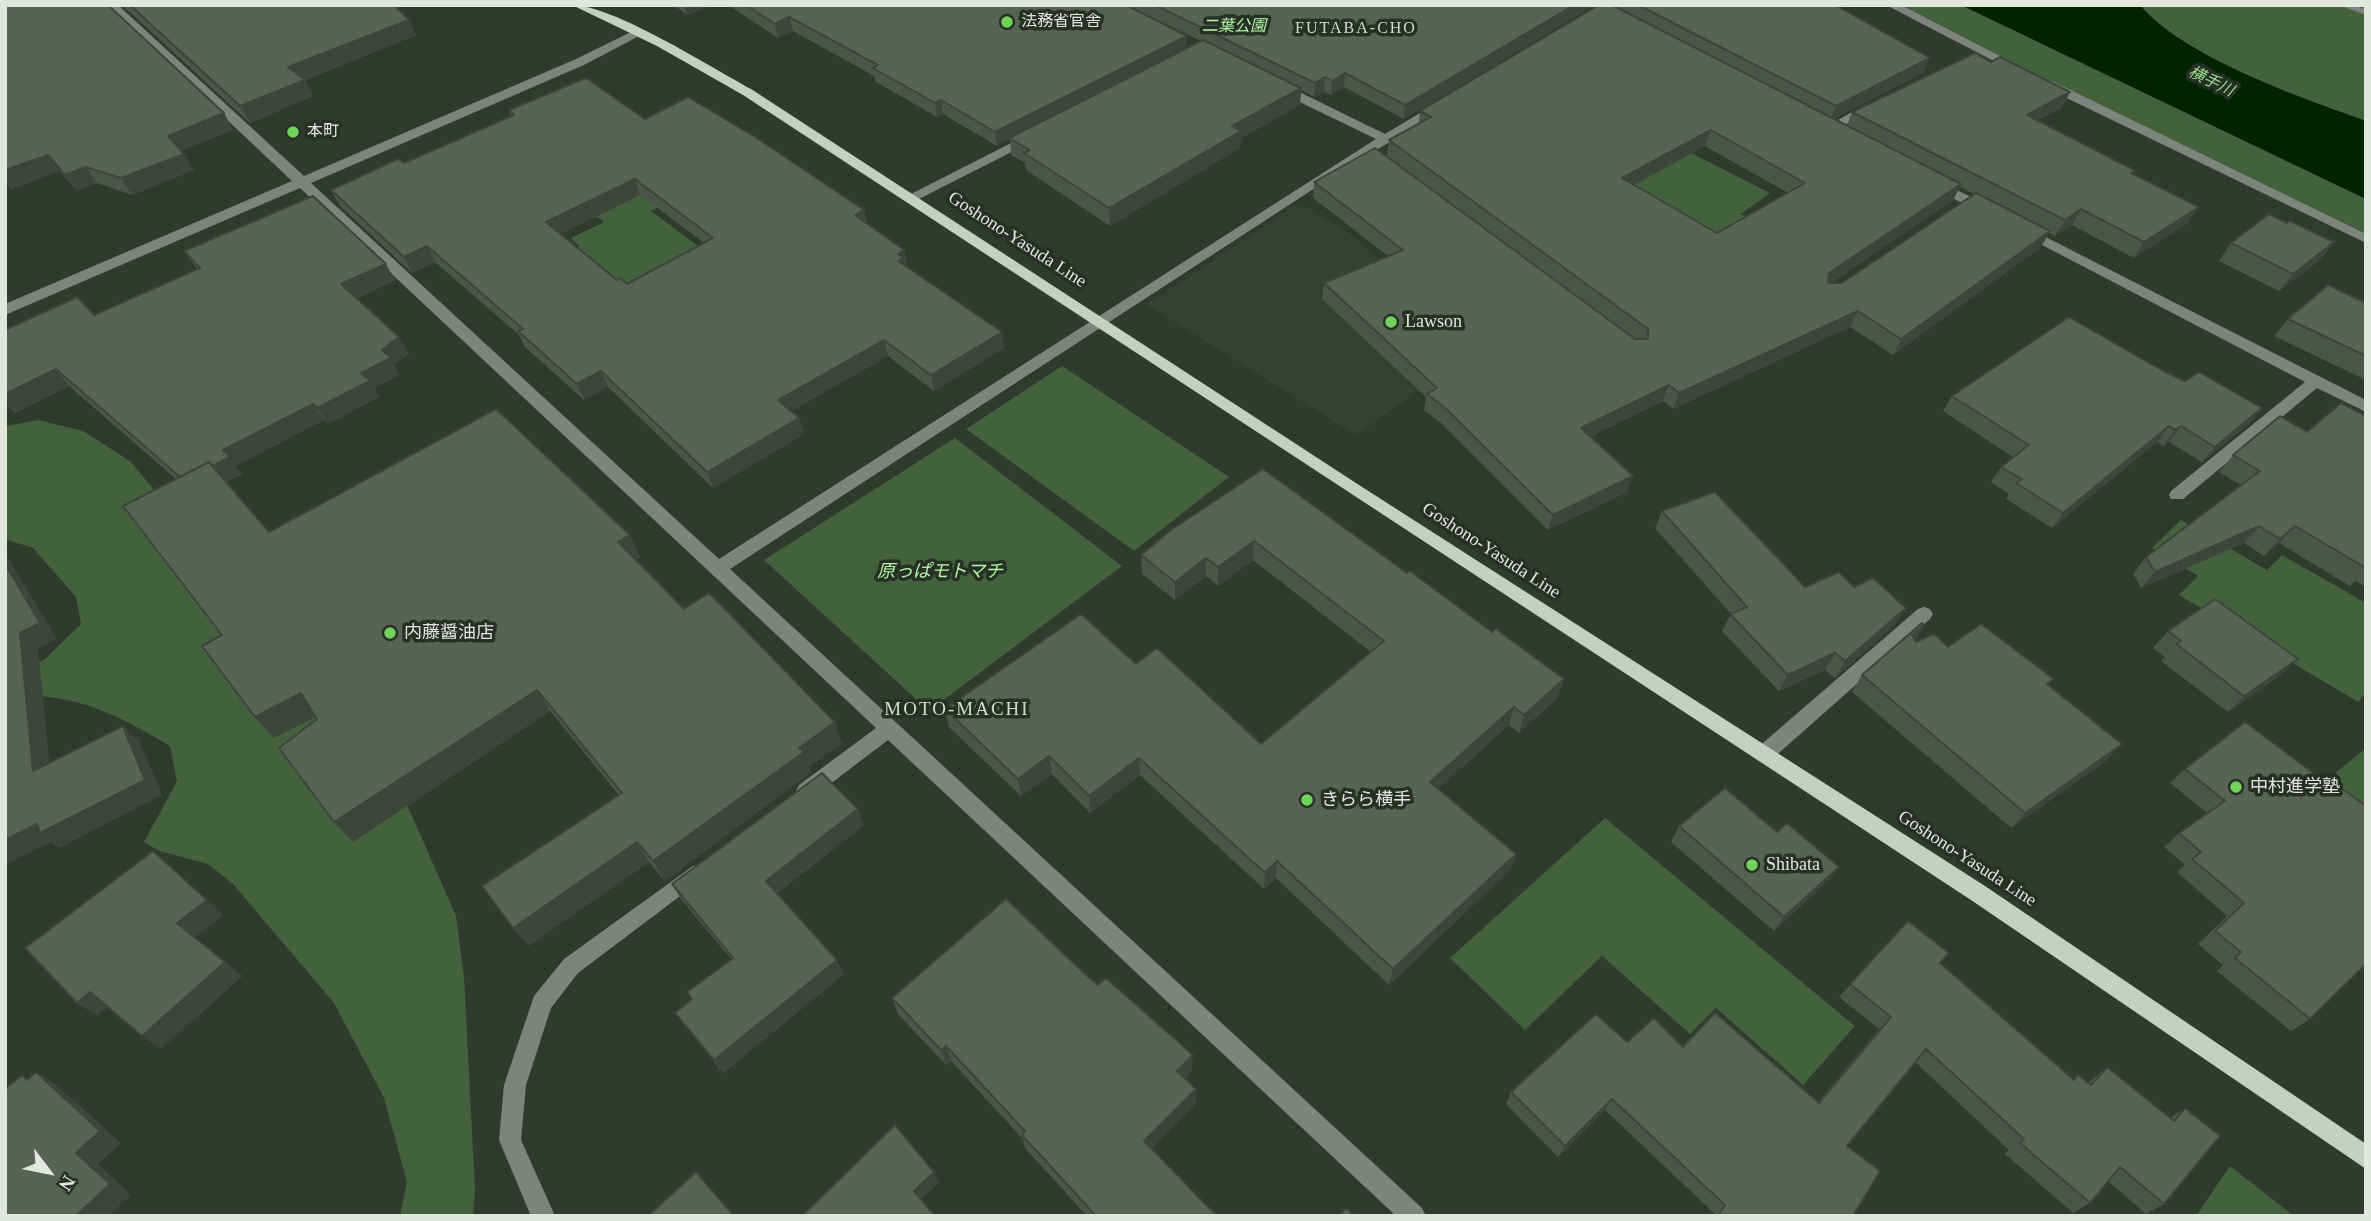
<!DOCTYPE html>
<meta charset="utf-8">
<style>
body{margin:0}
#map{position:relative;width:2371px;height:1221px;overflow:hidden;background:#303a2e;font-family:"Times New Roman",serif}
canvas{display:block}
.frame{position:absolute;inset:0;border:7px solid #e1e7df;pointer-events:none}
.north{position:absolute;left:14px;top:1137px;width:70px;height:70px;-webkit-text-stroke:5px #263024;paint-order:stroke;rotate:122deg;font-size:19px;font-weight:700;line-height:28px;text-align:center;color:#e1e7df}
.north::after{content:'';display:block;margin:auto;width:24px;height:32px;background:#e1e7df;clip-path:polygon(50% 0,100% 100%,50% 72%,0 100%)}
</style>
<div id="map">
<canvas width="2371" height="1221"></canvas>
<div class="frame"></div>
<div class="north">N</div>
</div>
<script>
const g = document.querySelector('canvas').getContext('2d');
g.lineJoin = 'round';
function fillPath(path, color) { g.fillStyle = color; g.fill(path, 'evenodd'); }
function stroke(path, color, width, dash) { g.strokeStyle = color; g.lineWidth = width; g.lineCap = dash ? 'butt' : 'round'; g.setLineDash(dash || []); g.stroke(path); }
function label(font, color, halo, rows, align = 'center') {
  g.font = font + ' "Times New Roman","Noto Sans JP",serif'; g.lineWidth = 7; g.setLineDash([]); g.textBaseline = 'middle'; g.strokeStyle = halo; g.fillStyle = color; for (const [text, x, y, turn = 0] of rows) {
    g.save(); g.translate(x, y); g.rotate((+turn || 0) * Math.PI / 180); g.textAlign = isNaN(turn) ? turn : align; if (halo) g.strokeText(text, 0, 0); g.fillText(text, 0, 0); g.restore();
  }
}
const built = new Path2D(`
 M1299 203 1348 232 1479 348 1356 435 1147 305Z`);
const green = new Path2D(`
 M1892 5H1961L2366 199V239Z
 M2140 5H2348L2366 12V121C2302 98 2183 57 2140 5Z
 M1646 130 1770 193 1741 214 1793 241 1757 268 1588 166Z
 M598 162 659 207 651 211 705 251 689 293 479 296 579 246 571 238 604 222 574 199Z
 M1062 366 1229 477 1134 551 966 429Z
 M38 420 83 431 130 461 154 490 226 561 394 775 456 916 464 976 475 1190 473 1216H400L407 1182 384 1098 334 1003 233 884 208 864 159 851 144 842 177 781 170 746C119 716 88 699 28 695L14 674 45 659 81 624 76 597 33 548 5 539V426Z
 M955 438 1122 566 929 711 764 560Z
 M2181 520 2267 570 2282 555 2366 603V692L2358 702 2179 595 2198 576 2152 548Z
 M2366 748V818L2321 785Z
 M1605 818 1855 1026 1803 1085 1716 1008 1690 1034 1602 956 1525 1030 1450 958Z
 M2230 1166 2294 1216H2196Z`);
const water = new Path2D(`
 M1961 5H2140C2183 57 2302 98 2366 121V199Z`);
const minor = new Path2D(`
 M105 5H118L304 176 576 59 633 31H641V35L584 65 311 183 719 559 1376 139 1277 91V85H1285L1385 134 1435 104H1443V110L1338 173 730 569 1422 1208 1426 1216H1396L888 740 813 797 806 799 799 797 796 791 799 785 876 728 300 188 5 315V304L292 181Z
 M1886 5H1901L2023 68 2013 71Z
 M2342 5 2366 8V15L2344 7Z
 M2044 81H2052L2366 234V243L2044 87Z
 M1866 104 1876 107 1834 131 1824 128Z
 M1031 133 1037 137 1035 140 915 201H905L903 198Z
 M1934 179 1992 207 1994 210 1987 214 1982 213 1929 186 1927 183Z
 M2024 226 2366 400V412L2317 388 2183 499H2171L2169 495 2171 491 2305 382 2019 233V227Z
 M1924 607 1930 609 1933 614 1930 619 1771 760 1764 762 1757 760 1755 754 1757 748 1918 609Z
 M693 866 700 869 703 875 700 881 578 973 551 1008 526 1085 521 1140 555 1216H531L499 1140 504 1085 534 996 564 959Z`);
const major = new Path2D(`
 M572 5C613 5 712 68 751 89L1359 485 1985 886 2366 1144V1169L1971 900 743 95 657 46Z`);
const wall = new Path2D(`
 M5 5 233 130 181 151 194 170 132 195 97 183 77 191 60 171 11 189 5 181Z
 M122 5H394L409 20 416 35 305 80 313 96 250 123Z
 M674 5H711L687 15Z
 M728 5H1126L1187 48 1201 41 1126 5H1589L1588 9 1404 119 1344 87 1331 95 1324 92 1314 97 1301 90 1300 105 1241 138 1240 148 1110 226 1026 170 1025 163 1011 155 1010 139 997 146 943 114 937 117 876 82 874 76 793 31 778 38Z
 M1599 5H1835L1924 72 1833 119 1847 126 1852 112 2062 108 2038 120 2134 174 2188 223 2134 258 2072 225 2055 236 2049 233 2041 247 1893 355 1850 327 1673 409 1663 401 1590 437 1633 476 1627 492 1548 530 1441 423 1424 410 1426 397 1322 299 1324 283 1388 256 1313 198 1314 182 1624 331 1387 156 1389 140 1419 123 1420 111ZM1705 146 1788 193 1717 233 1634 185ZM1960 187 1974 194 1842 283H1831L1953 200Z
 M509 110 645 119 864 210 867 223 904 250 907 266 906 267 1002 332 1004 348 934 391 888 356 791 411 799 418 804 434 713 488 608 387 584 400 525 347 519 335 435 262 412 273 340 206 331 190 404 163 511 116ZM640 195 704 243 627 284 617 280 561 234Z
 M2334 242 2320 260 2279 291 2219 261 2231 243Z
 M184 251 395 280 357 298 409 354 394 365 400 375 374 388 379 397 328 424 324 420 236 466 242 474 226 482 269 532 641 557 636 560 684 609 835 722 842 743 809 767 811 772 665 881 649 862 528 946 619 795 550 711 353 842 334 822 317 719 316 716 274 738 222 635 176 479 69 386 15 413 5 402V330L94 315 197 269Z
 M2366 303V380L2274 336 2288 319Z
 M1952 396 2249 424 2202 462 2169 442 2163 446 2157 442 2052 528 2006 499 2009 494 1991 482 2001 467 2013 457 1943 411Z
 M2366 416V587L2355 581 2350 586 2279 543 2264 556 2244 543 2141 588 2133 574 2146 557 2241 485 2219 472 2233 455 2307 432Z
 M1263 469 1558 697 1519 733 1509 725 1438 789 1516 854 1510 870 1389 985 1276 878 1264 889 1140 775 1090 813 1052 774 1021 796 949 727 945 709 1261 744 1371 652 1253 560 1218 586 1206 576 1175 600 1142 574 1141 555Z
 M1662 511 1805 587 1895 625 1835 678 1825 670 1779 691 1722 631 1731 614 1655 528Z
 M1924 625 1915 640 1916 642 1948 647 2048 685 2107 760 2011 828 1852 692 1862 675Z
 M2168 631 2281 675 2228 712 2161 661 2165 657 2153 648Z
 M2245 722 2310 1019 2291 1031 2217 971 2223 965 2198 944 2227 916 2177 872 2185 865 2164 847 2179 833 2207 813 2170 783 2185 769Z
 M858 809 864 825 777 893 844 974 723 1073 685 1026 675 1013 691 999 731 959 681 899 672 884Z
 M1679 826 1777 832 1839 867 1827 882 1774 931 1671 842Z
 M1908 921 1940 963 2073 1079 2078 1075 2088 1083 2107 1067 2170 1118 2185 1108 2164 1204 2146 1214 2108 1181 2090 1203 2073 1213 2005 1154 2009 1150 1915 1062 1847 1146 1853 1216H1715L1716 1215 1605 1110 1558 1157 1506 1104 1511 1092 1627 1042 1683 1047 1818 1102 1879 1029 1839 997Z
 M1084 973 1192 1070 1185 1078 1196 1103 1151 1148 1217 1216H1087L1025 1148 1023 1139 951 1061 946 1065 898 1014 892 998Z`);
const shadedWall = new Path2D(`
 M685 5H711L687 15Z
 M1574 5H1589L1588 9 1404 119 1405 105Z
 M789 17 793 31 778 38 775 24Z
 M409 20 416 35 297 83 288 67Z
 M1187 36V50L1009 138 1010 139 997 146 995 132Z
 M1930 58 1924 72 1830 120 1836 106Z
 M1345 73 1344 87 1331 95 1332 81Z
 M1325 77 1324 92 1314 97 1315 83Z
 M305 80 313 96 250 123 240 106Z
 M1301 88 1300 105 1241 138 1240 148 1110 226 1109 208 1232 126Z
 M2070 92 2062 108 2019 130 2027 115Z
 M941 100 943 114 937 117 935 103Z
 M224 113 233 130 178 152 168 136Z
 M1711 130 1705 146 1617 194 1622 178Z
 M184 154 194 170 132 195 121 178Z
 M48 155 60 171 11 189 5 181V170Z
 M86 167 97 183 77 191 65 175Z
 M635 179 640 195 553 238 546 222Z
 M1961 184 1953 200 1822 289 1829 273Z
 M2199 207 2188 223 2134 258 2144 242Z
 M2081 209 2072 225 2055 236 2065 220Z
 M864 210 868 226 855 215Z
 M2050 231 2041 247 1893 355 1901 339Z
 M2334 242 2320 260 2279 291 2293 274Z
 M427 246 435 262 412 273 404 257Z
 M904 250 907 266 906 267 898 261V254Z
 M386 264 395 280 351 300 341 284Z
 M1858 311 1850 327 1673 409 1679 393Z
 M1002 332 1004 348 934 391 931 375Z
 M399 337 409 354 394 365 400 375 374 388 379 397 328 424 317 408 361 373 382 350Z
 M884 340 888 356 783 416 778 400Z
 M56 369 69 386 15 413 5 402V394Z
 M601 371 608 387 584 400 577 384Z
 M1669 385 1663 401 1576 444 1581 428Z
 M313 404 324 420 236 466 242 474 197 498 184 481 223 450Z
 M2262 408 2249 424 2202 462 2215 447Z
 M799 418 804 434 713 488 707 472Z
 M2169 426 2157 442 2052 528 2063 513Z
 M2181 426 2169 442 2163 446 2175 430Z
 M1633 476 1627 492 1548 530 1553 515Z
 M2259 526 2244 543 2141 588 2155 572Z
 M2295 526 2279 543 2264 556 2280 539Z
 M630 535 641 557 628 565 618 542Z
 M1254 541 1253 560 1218 586V567Z
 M5 553 57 639 38 649 52 786 33 771 5 564Z
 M1206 558V576L1175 600V582Z
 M1906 608 1895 625 1835 678 1845 661Z
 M1924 625 1913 642 1912 635Z
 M1835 653 1825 670 1779 691 1788 675Z
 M2298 659 2281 675 2228 712 2244 696Z
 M1564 679 1558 697 1519 733 1524 715Z
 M537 690 550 711 353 842 334 822Z
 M301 693 319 715 274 738 255 717Z
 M1514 707 1509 725 1426 800 1430 782Z
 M835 722 842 743 809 767 811 772 665 881 653 861 799 748Z
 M123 726 140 742 162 795 59 848 51 842 5 865V840Z
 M2122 744 2107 760 2011 828 2025 813Z
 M1049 756 1052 774 1021 796 1018 779Z
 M1139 758 1140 775 1090 813 1089 796Z
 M858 809 864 825 773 895 766 881Z
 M637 842 649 862 528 946 513 928Z
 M153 851 224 915 195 937 177 923Z
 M1516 854 1510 870 1389 985 1393 969Z
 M1277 861 1276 878 1264 889 1265 873Z
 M1839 867 1827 882 1774 931 1784 917Z
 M837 960 844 974 723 1073 714 1060Z
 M225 962 243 976 161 1049 142 1036Z
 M90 992 110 1005 97 1016 77 1003Z
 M946 1046 951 1061 946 1065 941 1050Z
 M1193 1055 1192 1070 1177 1085V1071Z
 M36 1072 57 1085 121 1143 98 1164 131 1195 109 1216H76V1153Z
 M1196 1089V1103L1145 1154 1144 1141Z
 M1612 1099 1605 1110 1558 1157 1565 1146Z
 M934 1172 939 1183 919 1201 914 1191Z`);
const building = new Path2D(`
 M5 5H108L224 113 168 136 184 154 121 178 86 167 65 175 48 155 5 170Z
 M130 5H394L409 20 288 67 305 80 240 106Z
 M746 5H1126L1187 36 995 132 941 100 935 103 873 68 878 65 789 17 775 24Z
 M1155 5H1574L1405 105 1345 73 1332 81 1325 77 1315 83Z
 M1599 5H1612L1961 184 1829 273 1828 283H1842L1976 193 2050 231 1901 339 1858 311 1679 393 1669 385 1581 428 1633 476 1553 515 1444 407 1427 394 1437 388 1324 283 1403 250 1314 182 1375 148 1635 339H1648V329L1389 140 1431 117 1420 111ZM1711 130 1805 183 1717 233 1622 178Z
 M1638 5H1835L1930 58 1836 106Z
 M1203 40 1301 88 1232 126 1241 131 1109 208 1024 153 1030 150 1009 138Z
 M1975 53 1991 62 2000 57 2070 92 2027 115 2136 171 2131 173 2199 207 2144 242 2081 209 2065 220 1852 112Z
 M586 78 645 119 688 97 755 137 864 210 855 215 904 250 898 254 904 258 898 261 1002 332 931 375 884 340 778 400 799 418 707 472 601 371 577 384 518 331 523 329 427 246 404 257 331 190 398 159 404 163 514 115 509 110ZM635 179 713 238 627 284 620 278 617 280 546 222Z
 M313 196 386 264 341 284 399 337 382 350 391 358 361 373 370 381 317 408 313 404 223 450 230 457 213 466 209 462 180 477 56 369 5 394V330L77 297 94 315 200 268 184 251Z
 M2269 214 2287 223 2290 221 2334 242 2293 274 2231 243Z
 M2328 285 2366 303V356L2288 319Z
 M2069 317 2165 372 2185 381 2199 372 2262 408 2215 447 2181 426 2175 430 2169 426 2063 513 2016 483 2022 479 2001 467 2029 445 1952 396Z
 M2341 403 2366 416V568L2295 526 2280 539 2259 526 2155 572 2146 557 2260 471 2233 455 2280 416 2307 432Z
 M496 409 630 535 618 542 684 609 709 593 835 722 799 748 804 752 653 861 637 842 513 928 482 886 622 793 537 690 334 822 279 748 317 719 301 693 255 717 202 646 222 635 123 506 209 462 269 532Z
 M1263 469 1407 573 1410 571 1492 632 1496 629 1564 679 1524 715 1514 707 1430 782 1516 854 1393 969 1277 861 1265 873 1139 758 1089 796 1049 756 1018 779 945 709 1081 614 1136 664 1157 648 1261 744 1384 641 1254 541 1218 567 1206 558 1175 582 1141 555 1171 530Z
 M1715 492 1805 587 1839 572 1854 587 1873 578 1906 608 1845 661 1835 653 1788 675 1730 614 1747 607 1662 511Z
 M5 564 40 623 20 633 33 771 123 726 145 780 40 833 37 824 5 840Z
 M2215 599 2298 659 2244 696 2176 644 2181 641 2168 631Z
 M1922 623 1924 625 1912 635 1916 642 1934 634 1948 647 1981 624 2054 679 2047 684 2122 744 2025 813 1862 675Z
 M2245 722 2336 790 2340 787 2366 806V964L2310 1019 2235 958 2241 952 2215 931 2244 903 2192 859 2201 852 2179 833 2225 801 2185 769Z
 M822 773 858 809 766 881 837 960 714 1060 675 1013 692 999 687 992 733 958 672 884Z
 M1725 788 1777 832 1787 823 1839 867 1784 917 1679 826Z
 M153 851 207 900 177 923 225 962 142 1036 90 992 77 1003 25 948Z
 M1006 899 1084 973 1098 985 1106 978 1193 1055 1177 1071 1196 1089 1144 1141 1217 1216H1096L1022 1135 1025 1131 946 1046 941 1050 892 998Z
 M1908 921 1949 953 1940 963 2074 1080 2078 1075 2091 1085 2107 1067 2174 1121 2185 1108 2220 1136 2164 1204 2120 1167 2090 1203 2020 1143 2024 1139 1926 1049 1847 1146 1880 1171 1853 1216H1718L1725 1205 1612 1099 1565 1146 1511 1092 1596 1014 1627 1042 1654 1018 1683 1047 1715 1013 1819 1103 1891 1017 1850 984Z
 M36 1072 100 1131 76 1153 110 1184 76 1216H5V1089L22 1075 27 1080Z
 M895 1125 934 1172 914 1191 935 1216H802Z
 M696 1172 734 1216H648Z
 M1346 1208 1354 1216H1339Z`);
const markers = [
 [1007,22,7,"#72d25d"],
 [293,132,7,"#72d25d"],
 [1391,322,7,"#72d25d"],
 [390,633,7,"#72d25d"],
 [2236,787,7,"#72d25d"],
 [1307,800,7,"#72d25d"],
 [1752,865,7,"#72d25d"]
];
const farPoinames = [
 ["法務省官舎",1021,22],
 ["本町",307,132]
];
const farParknames = [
 ["二葉公園",1234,27]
];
const farNeighbourhoodnames = [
 ["FUTABA-CHO",1356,29]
];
const farWaternames = [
 ["横手川",2211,82,26]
];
const streetNames = [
 ["Goshono-Yasuda Line",1017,240,33],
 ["Goshono-Yasuda Line",1491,551,33],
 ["Goshono-Yasuda Line",1967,859,33]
];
const poiNames = [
 ["Lawson",1405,322],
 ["内藤醤油店",404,633],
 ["中村進学塾",2250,787],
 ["きらら横手",1321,800],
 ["Shibata",1766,865]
];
const parkNames = [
 ["原っぱモトマチ",940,572]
];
const neighbourhoodNames = [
 ["MOTO-MACHI",957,710]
];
fillPath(built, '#344331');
fillPath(green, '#42613c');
fillPath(water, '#032200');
fillPath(minor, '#7e847d');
fillPath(major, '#c5d0c2');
fillPath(wall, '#4c554a');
fillPath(shadedWall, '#3e453c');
fillPath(building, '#586356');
stroke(building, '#3e453c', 2);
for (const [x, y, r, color] of markers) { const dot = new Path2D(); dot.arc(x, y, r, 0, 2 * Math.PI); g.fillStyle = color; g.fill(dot); stroke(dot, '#263024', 2.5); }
label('16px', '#e1e7df', '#263024', farPoinames, 'left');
label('italic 16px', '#b2f3a4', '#263024', farParknames);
g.letterSpacing = '2px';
label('16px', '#cfdccc', '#263024', farNeighbourhoodnames);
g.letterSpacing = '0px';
label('italic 16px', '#9cdc8f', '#263024', farWaternames);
label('18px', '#e1e7df', '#263024', streetNames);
label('18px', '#e1e7df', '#263024', poiNames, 'left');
label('italic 18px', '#b2f3a4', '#263024', parkNames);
g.letterSpacing = '2px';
label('19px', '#cfdccc', '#263024', neighbourhoodNames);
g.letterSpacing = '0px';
</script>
